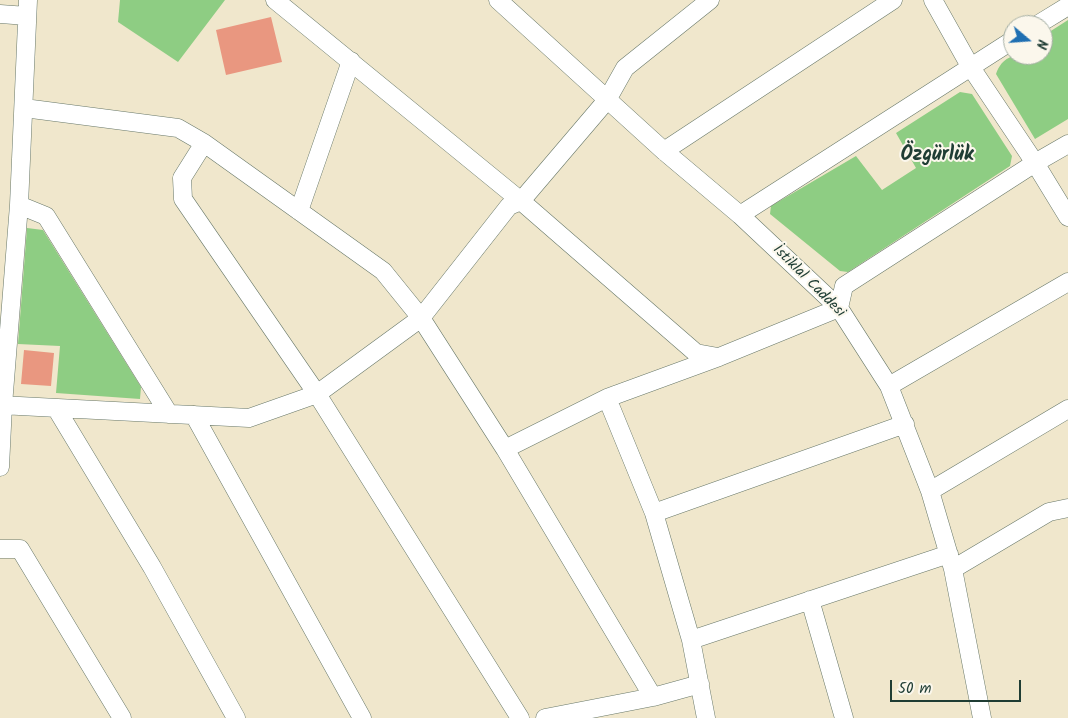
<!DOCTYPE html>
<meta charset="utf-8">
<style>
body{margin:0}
#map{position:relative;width:1068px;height:718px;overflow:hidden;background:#f0e7cc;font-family:Kalam,sans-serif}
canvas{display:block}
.north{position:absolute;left:1003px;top:15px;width:50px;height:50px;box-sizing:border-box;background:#fbf7ec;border:1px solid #a3ada2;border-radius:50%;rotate:108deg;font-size:14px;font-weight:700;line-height:20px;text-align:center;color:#1f3d34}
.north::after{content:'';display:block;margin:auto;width:18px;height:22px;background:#1f6fb2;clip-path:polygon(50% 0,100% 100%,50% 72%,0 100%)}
.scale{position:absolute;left:890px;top:680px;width:131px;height:22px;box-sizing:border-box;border:2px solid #1f3d34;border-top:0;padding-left:6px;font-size:15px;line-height:18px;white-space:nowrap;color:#1f3d34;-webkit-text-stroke:4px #fbf7ec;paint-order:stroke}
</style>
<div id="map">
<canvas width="1068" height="718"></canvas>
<div class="north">N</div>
<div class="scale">50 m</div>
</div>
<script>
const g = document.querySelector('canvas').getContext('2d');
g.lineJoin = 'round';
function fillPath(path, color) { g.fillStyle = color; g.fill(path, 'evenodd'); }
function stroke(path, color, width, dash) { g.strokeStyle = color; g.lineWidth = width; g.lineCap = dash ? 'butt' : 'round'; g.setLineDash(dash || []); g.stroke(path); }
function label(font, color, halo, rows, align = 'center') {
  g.font = font + ' Kalam,sans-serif'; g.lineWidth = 4; g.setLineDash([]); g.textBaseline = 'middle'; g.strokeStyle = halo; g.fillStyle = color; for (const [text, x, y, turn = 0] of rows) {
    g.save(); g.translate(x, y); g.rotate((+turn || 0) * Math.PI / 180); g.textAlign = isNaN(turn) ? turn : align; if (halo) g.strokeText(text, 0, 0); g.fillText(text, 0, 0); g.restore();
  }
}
const green = new Path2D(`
 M120 0H225L178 62 118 22Z
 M1068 20V119L1035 139 996 74C1004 51 1022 55 1043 55V36Z
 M960 92 972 94 1012 156 1010 166 848 272 840 271 770 214 771 206 856 156 882 190 916 168 896 133Z
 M27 228 43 230 141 387 140 399 56 393 60 346 18 344Z`);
const building = new Path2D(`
 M271 17 282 62 226 75 216 30Z
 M24 350 54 353 51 386 21 384Z`);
const minor = new Path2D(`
 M275 0 521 201 696 353 718 357
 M498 0 664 151 740 215 839 308 889 386 930 491 953 569 982 718
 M933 0 970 66 1035 163 1068 217
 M0 14 27 16
 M1037 25 1068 6
 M24 108 178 128 204 143 383 271 421 318 505 449 653 697
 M204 143 182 178 183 199 317 394 520 718
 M664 151 893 0
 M19 205 46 216 169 414
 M299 211 351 61
 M740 215 1013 40
 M889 386 1068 282
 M607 398 654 513 691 640 706 718
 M0 405 249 418 317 394 421 318 509 206 521 201 607 100 625 68 710 0
 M56 408 152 567 236 718
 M194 415 362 718
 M505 449 607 398 719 357 839 308 844 286 1035 163 1068 144
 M0 467 3 405 19 205 28 0
 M930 491 1068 409
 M654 513 905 424
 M0 549H20L122 718
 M953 569 1049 512 1068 508
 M810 600 844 718
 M691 640 949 554
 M545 718 653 697 700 684`);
const streetNames = [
 ["İstiklal Caddesi",808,282,45]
];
const districtNames = [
 ["Özgürlük",937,157]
];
fillPath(green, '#8ecd83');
fillPath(building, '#e99780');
stroke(minor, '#687869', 19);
stroke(minor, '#fff', 18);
label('15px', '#1f3d34', '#fbf7ec', streetNames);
label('bold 20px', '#1f3d34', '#fbf7ec', districtNames);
</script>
